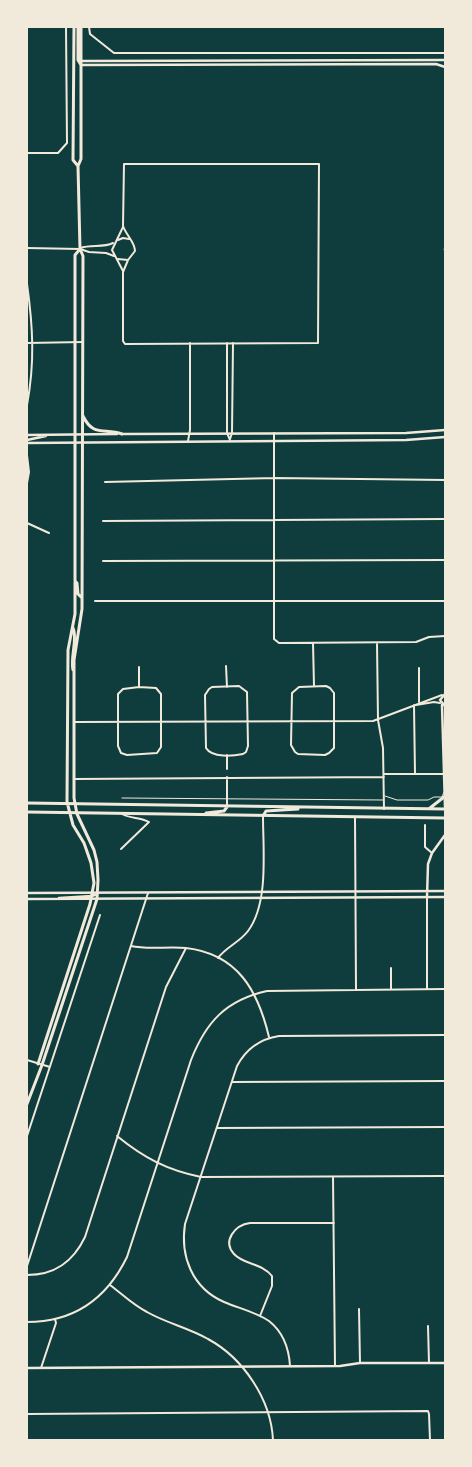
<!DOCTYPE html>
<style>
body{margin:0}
#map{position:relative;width:472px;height:1467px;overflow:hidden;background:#0f3d3e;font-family:Arial,sans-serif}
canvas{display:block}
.frame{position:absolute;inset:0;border:28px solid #f1e9da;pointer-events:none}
</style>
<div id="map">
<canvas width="472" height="1467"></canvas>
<div class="frame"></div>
</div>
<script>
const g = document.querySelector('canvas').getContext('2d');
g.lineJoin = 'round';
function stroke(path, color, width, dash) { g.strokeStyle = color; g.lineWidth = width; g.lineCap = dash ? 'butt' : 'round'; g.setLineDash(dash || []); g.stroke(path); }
const service = new Path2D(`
 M385 796 397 800H428L434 797H442L444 792
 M122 798 383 800`);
const minor = new Path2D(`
 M89 27 90 34 114 53H445
 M27 153H58L67 143 66 27
 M124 164H319L318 343 125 344 123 341V272L128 260 135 251C135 242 126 235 123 226Z
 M123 227 112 250 123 271
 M118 240 123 238 129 239
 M27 248 80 249 89 252 106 253 114 256
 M80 248C91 244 103 248 113 243
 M118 259 128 260
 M27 284C33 327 35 362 27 405
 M27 343 83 342
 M227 343V433L230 440
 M274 433V639L279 643 416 642 429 637 445 636
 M230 439 232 433 233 343
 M188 441 190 430V343
 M27 455 29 472 27 483
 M105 482 275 478 445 480
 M103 521 445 519
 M27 523 49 533
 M103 561 445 560
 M27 588V615
 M95 601H445
 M313 643 314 686
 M377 643 378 720 383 748 384 809
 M226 666 227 687
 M139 667V687
 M419 668V702
 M326 686 330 688 334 693V748L329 753 325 755 298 754 295 752 291 745 292 693 299 687Z
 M139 687 156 688 161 694V747L157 753 127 755 121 753 118 746V694L123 689Z
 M212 687 239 686 247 692 248 746 246 752 243 754C233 756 212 758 206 748L205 695 209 689Z
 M414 705 415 774
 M416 705 434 702 440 703
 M75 722 373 721 442 695
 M227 755V769
 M384 774H444
 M227 777V806
 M75 779 384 777
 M355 817 356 989
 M425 825V847L432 853
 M121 849 149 822C140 817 131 819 122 814
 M131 946C149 950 168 946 186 948 238 954 258 991 269 1037
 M218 958C226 947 240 942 248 931 269 903 263 850 263 816
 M391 968V989
 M427 989V897
 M27 1060 50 1067
 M232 1082 445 1081
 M217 1128 445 1127
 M27 1136 100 915
 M117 1136C144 1158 167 1170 201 1177L445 1176
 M333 1177 335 1366
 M27 1266 148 893
 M27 1275C55 1275 73 1262 85 1237L166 987 186 948
 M110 1285C122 1294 133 1305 147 1312 166 1323 189 1328 208 1339 243 1358 271 1399 273 1440
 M359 1309 360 1363
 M260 1316 272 1286V1276C262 1263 244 1265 234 1254 222 1241 235 1225 250 1223H334
 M27 1322C74 1322 107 1298 127 1257L191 1060C206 1022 226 1000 267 991L445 989
 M428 1326 429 1363
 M290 1366C289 1349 283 1332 269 1321 256 1312 238 1308 224 1302 192 1288 180 1256 185 1224L237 1066C246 1049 260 1039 279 1036L445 1035
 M41 1368 56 1323 55 1319
 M27 1414 428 1411 429 1414 430 1440`);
const tertiary = new Path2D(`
 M81 61 445 60
 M81 65 436 64 445 67
 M445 249V250
 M445 694 440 700 445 706
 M442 705 445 807
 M27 893 445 891
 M427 897 428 864 432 853 445 835
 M59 898 92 896 97 894
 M27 899 445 897
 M27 1368 340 1366 360 1363H445`);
const secondary = new Path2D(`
 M122 434 406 433 445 430
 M27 435 117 434
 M27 440 46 436
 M27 443 406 440 445 437`);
const primary = new Path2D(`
 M74 27 73 160 78 166
 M78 27V60L81 65
 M83 416C93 437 104 428 122 434
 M75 581 77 583 78 594 82 598
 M73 670C70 658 78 638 73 628
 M27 803 445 809
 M430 808 444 797
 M27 812 445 818
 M206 813 224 811 227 807
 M263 816 266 811 298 809
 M38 1064 90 904 94 883 91 863 84 843 73 825 67 802 68 650 75 614V255L80 249
 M27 1104 42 1065 97 899 98 880 97 862 94 850 77 814 74 798V660L82 609 83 256 80 249 78 166 81 159V27`);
stroke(service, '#f1e9da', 1);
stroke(minor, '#f1e9da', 2);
stroke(tertiary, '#f1e9da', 2.5);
stroke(secondary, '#f1e9da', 2.5);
stroke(primary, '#f1e9da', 3);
</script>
